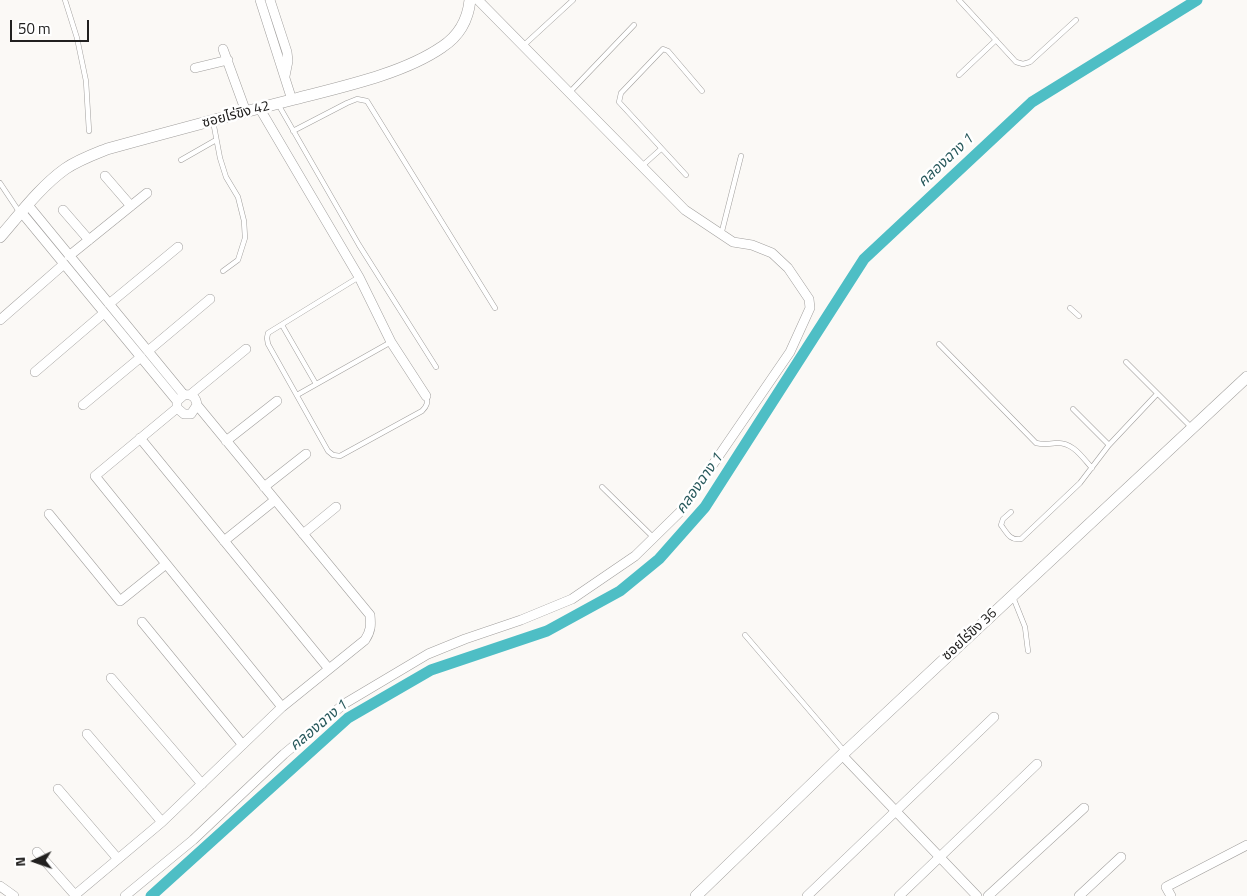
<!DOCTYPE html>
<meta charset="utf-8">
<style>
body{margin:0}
#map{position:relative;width:1247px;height:896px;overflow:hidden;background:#fbf9f6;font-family:"Titillium Web",sans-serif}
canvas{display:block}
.north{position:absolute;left:10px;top:836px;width:50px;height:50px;-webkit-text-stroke:4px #fff;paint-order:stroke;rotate:267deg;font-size:14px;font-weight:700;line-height:20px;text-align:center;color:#21201f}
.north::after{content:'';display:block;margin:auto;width:18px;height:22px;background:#21201f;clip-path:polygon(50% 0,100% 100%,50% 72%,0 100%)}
.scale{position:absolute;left:10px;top:20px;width:79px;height:22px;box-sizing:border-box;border:2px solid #21201f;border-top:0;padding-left:6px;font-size:15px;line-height:18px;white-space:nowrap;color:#21201f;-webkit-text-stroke:4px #fff;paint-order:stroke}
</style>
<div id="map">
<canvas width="1247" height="896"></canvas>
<div class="north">N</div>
<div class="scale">50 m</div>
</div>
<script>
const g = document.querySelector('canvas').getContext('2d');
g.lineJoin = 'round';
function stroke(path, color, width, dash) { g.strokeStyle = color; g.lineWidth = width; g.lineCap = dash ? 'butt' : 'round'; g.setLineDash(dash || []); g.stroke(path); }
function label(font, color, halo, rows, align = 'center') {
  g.font = font + ' "Titillium Web","Noto Sans Thai",sans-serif'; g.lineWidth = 5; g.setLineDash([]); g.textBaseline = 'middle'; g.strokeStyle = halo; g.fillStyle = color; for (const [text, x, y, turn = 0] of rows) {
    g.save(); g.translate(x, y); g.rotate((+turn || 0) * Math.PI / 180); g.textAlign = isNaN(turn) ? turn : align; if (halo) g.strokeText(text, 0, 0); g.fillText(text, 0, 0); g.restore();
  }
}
const canal = new Path2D(`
 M151 896 348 718 431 670 547 631 620 591 659 559 705 507 864 259 1032 102 1197 0`);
const service = new Path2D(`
 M65 0 77 38 86 81 89 131
 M959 0 1016 62 1023 64 1030 62 1076 20
 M523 46 573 0
 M959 75 996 40
 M569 93 634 25
 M278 104 359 245 436 367
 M213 121 220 158 226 177 238 197 244 221 245 238 238 260 223 271
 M293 131 347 103 357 99 367 101 495 308
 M181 160 216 140
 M642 166 661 149
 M686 175 619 102 621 93 663 49 668 51 702 91
 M0 183 20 213
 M721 235 741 156
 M359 277 268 333 267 338 268 344 328 451 333 455 340 456 422 411C427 406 428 403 426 396
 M1070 308 1079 316
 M282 325 316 384
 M939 344 1036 443C1044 445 1049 444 1056 443 1073 442 1082 457 1092 468
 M1126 362 1191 427
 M297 395 391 342
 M1073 409 1109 445
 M602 487 654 538
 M1011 512 1003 519 1001 525C1007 533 1010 541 1021 539L1080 483 1109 445 1157 394
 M1013 597 1025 627 1028 651
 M745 635 845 752`);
const minor = new Path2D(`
 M260 0 292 100
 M270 0 287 52 288 61 285 76
 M223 49 246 112
 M195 68 228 60
 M260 109 359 277 391 342 426 396
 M105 176 131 206
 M28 205 184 395
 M63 210 89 240
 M22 213 177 401
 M69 256 147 193
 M109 304 178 247
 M0 320 64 264
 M148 351 210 299
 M35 372 104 313
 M190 395 246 349
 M83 405 141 357
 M177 408 95 476 282 707
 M140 438 329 669
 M226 441 277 401
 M264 487 306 454
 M49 514 120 601 166 564
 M303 534 336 507
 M224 541 275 500
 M142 622 242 744
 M111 678 202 784
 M87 734 162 822
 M842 755 977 896
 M58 789 118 859
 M37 852 75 895 162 822 282 707 365 640C371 631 371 625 370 615L197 405C196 397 192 394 184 395L177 401V408L184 414H191L197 405
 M0 886 14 896
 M125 896 193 840 284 754 344 704 428 654 465 639 521 620 572 599 635 556 681 511 790 352 810 308 809 299 788 268 772 253 752 245 733 242 685 210 478 0
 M807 896 994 717
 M899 896 1037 764
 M988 896 1084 808
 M1079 896 1121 857
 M1171 896 1166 887 1247 845`);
const tertiary = new Path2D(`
 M0 237C20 214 40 187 65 169 78 160 92 155 107 149 169 132 232 115 295 99 341 87 403 74 442 47 459 36 468 20 470 0
 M696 896 845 752 1247 377`);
const streetNames = [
 ["ซอยไร่ขิง 42",236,115,-15],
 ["ซอยไร่ขิง 36",970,635,-43]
];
const waterNames = [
 ["คลองฉาง 1",946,161,-43],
 ["คลองฉาง 1",700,484,-55],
 ["คลองฉาง 1",319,726,-40]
];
stroke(canal, '#4ebec5', 11);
stroke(service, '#a19f9d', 5.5);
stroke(minor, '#a19f9d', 10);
stroke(tertiary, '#a19f9d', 12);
stroke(service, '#fff', 4.5);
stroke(minor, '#fff', 9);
stroke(tertiary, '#fff', 11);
label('14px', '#21201f', '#fff', streetNames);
label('italic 15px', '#28595c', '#fff', waterNames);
</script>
